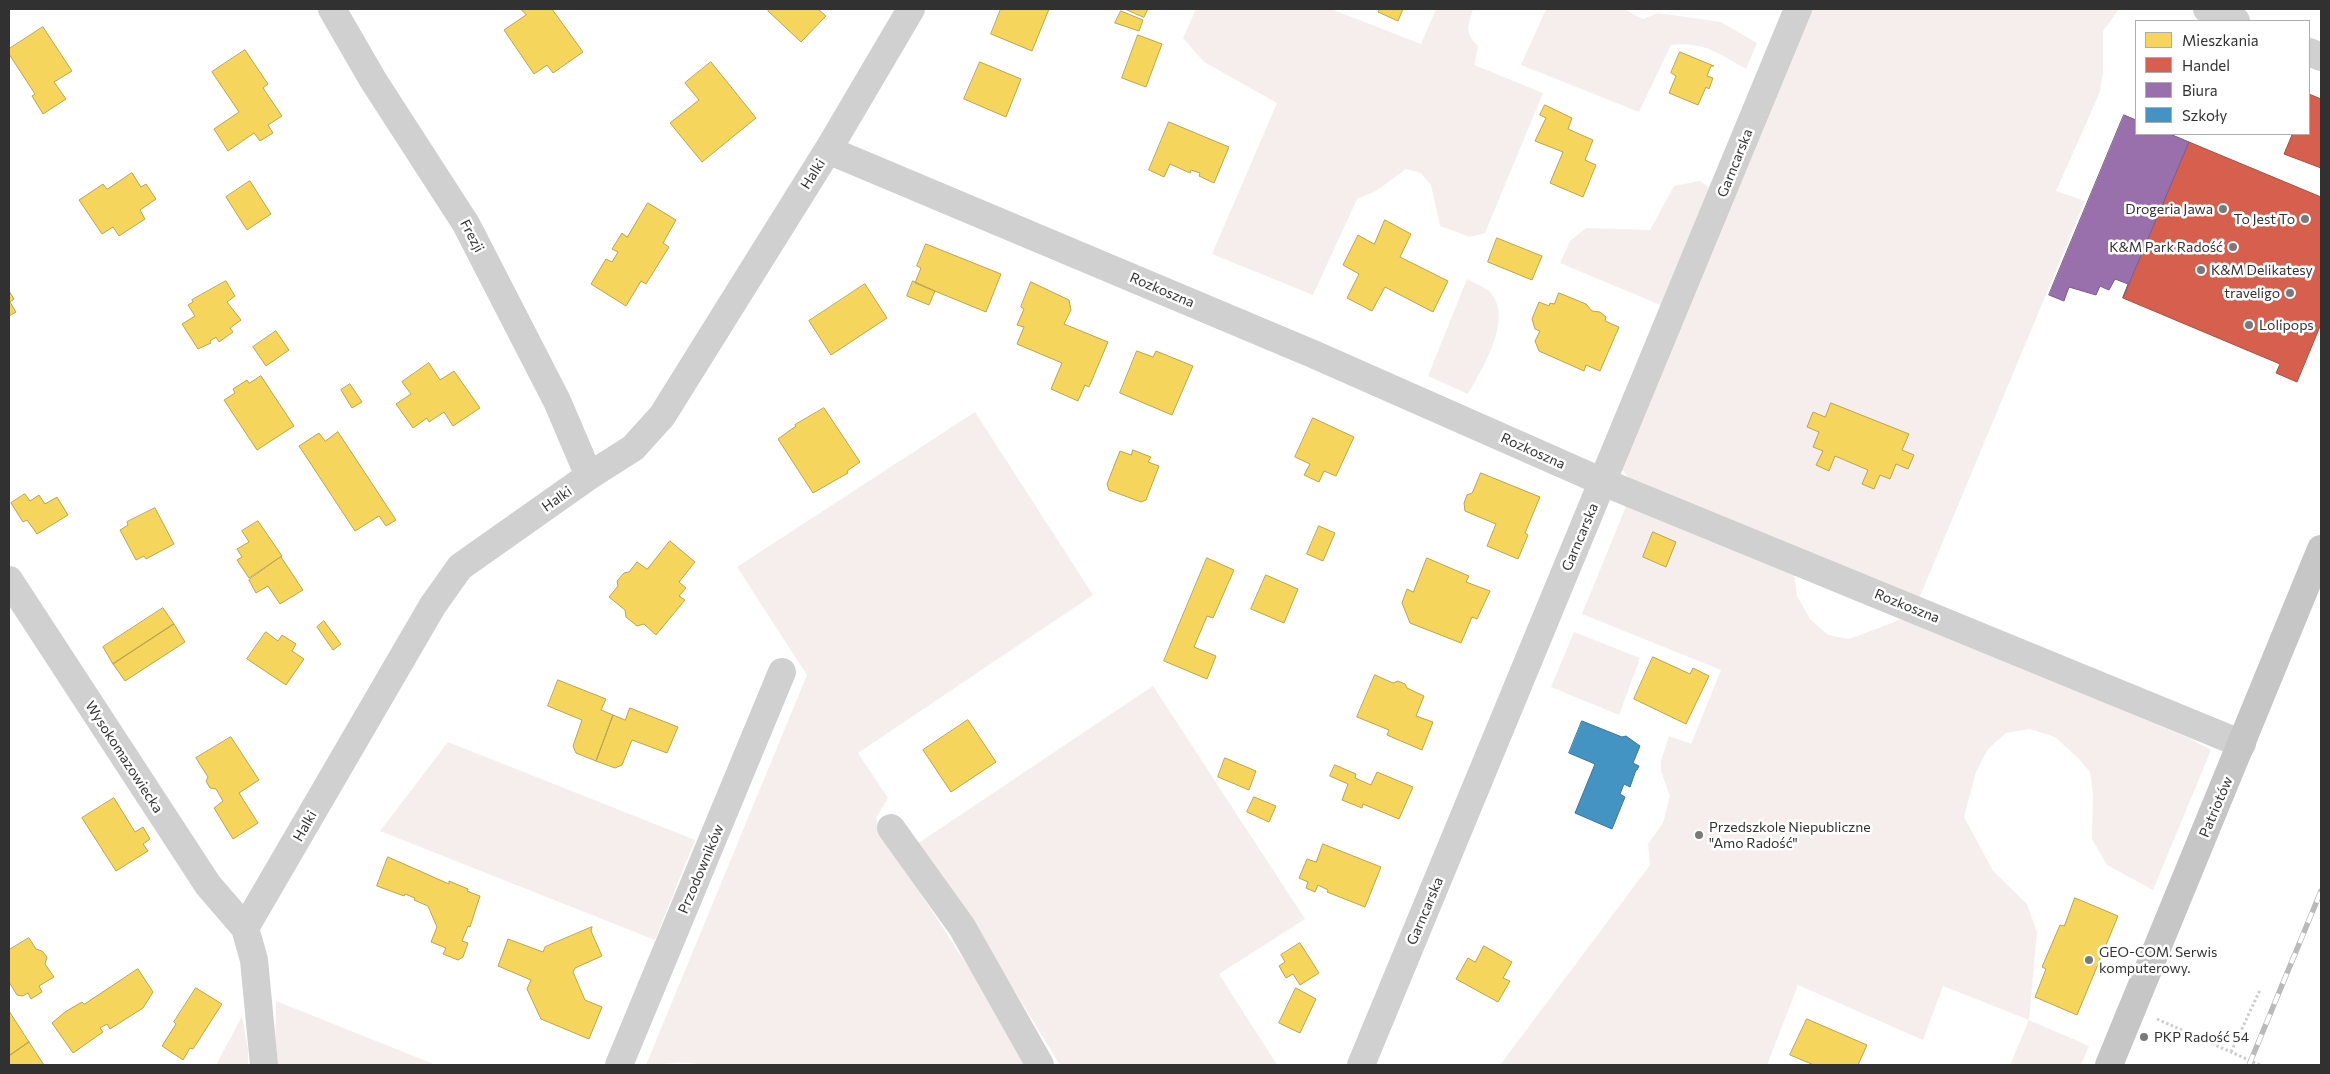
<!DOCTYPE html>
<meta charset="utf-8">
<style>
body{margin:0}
#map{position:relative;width:2330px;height:1074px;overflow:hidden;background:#fff;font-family:Commissioner,sans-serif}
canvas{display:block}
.frame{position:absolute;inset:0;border:10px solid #313131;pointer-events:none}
.legend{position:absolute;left:2135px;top:20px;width:175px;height:115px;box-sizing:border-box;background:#fff;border:1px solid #adadad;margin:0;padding:6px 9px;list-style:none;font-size:15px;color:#313131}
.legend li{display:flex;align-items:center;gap:10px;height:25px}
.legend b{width:25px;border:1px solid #adadad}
</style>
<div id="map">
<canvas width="2330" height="1074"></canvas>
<div class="frame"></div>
<ul class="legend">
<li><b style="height:14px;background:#f6d55c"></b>Mieszkania</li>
<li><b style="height:14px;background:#d6604d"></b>Handel</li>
<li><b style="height:14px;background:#9970ab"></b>Biura</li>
<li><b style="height:14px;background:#4393c3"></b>Szkoły</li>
</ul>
</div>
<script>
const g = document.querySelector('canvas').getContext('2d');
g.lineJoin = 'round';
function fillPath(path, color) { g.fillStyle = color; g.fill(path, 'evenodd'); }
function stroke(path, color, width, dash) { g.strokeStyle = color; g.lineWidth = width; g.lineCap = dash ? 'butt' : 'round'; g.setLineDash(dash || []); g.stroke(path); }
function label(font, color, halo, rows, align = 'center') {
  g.font = font + ' Commissioner,sans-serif'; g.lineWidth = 5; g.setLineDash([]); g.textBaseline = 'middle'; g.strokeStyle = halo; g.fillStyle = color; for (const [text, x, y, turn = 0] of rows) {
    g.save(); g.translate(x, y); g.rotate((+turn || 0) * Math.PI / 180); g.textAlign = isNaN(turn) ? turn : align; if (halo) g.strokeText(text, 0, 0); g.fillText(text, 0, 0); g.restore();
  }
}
const green = new Path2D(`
 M1196 9H1331L1421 44 1436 9H1473C1468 27 1464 32 1478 46L1474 65 1543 93 1485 233 1470 237 1440 226 1431 185 1421 173 1406 169 1376 191 1357 199 1313 295 1212 254 1277 103 1204 62 1183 38Z
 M1546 9H1624L1643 19 1658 13 1721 22 1757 43 1746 69C1720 54 1703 41 1671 45L1639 112 1521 65Z
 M1809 9H2119L2103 31V72L2100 92 2056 191 2085 201 1918 601 1643 487 1627 476 1619 466Z
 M1700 181 1714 191 1665 307 1560 263 1570 241 1586 228 1650 230 1674 186Z
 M1467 279C1474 283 1482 286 1488 290 1516 316 1482 369 1468 394L1428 376Z
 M975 412 1093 595 858 753 888 798 876 818 880 831 999 1014 1029 1065H703C681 1060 667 1065 646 1065L807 675 737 567Z
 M1627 504 1794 572 1797 596 1810 619 1828 635 1849 639 1905 618 2191 739 2211 750 2153 890 2107 865 2092 839 2093 794 2090 772 2077 757 2055 737 2030 729 2006 733 1988 749 1976 772 1964 817 1993 871 2027 904 2037 932 2029 1020 2089 1046 2081 1065H2010L2029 1020 1943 986 1923 1040 1798 985 1767 1065H1500L1650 865 1648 844 1663 823 1670 796 1661 771V761L1669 736 1691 744 1721 670 1582 614Z
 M1574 632 1640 658 1619 715 1551 687Z
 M1153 686 1305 919 1219 974 1277 1065H1060L1003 972 917 844Z
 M448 742 695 840 655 940 380 831Z
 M276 1001 436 1065H275Z
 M242 1016 248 1049V1065H216Z`);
const homes = new Path2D(`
 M521 9H552L583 52 553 73 547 65 534 74 504 30 526 15Z
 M770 9H818L826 16 801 42 768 11Z
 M1001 9H1049L1032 51 991 34Z
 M1125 9H1148L1144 17Z
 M1375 9H1403L1398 21 1378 12 1379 10Z
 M1121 11 1143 20 1139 31 1115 23Z
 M43 27 72 71 54 82 66 99 43 114 32 96 35 94 9 54V49Z
 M1138 35 1162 44 1146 87 1122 78Z
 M245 50 268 84 263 88 282 116 268 125 273 133 260 141 254 133 228 151 214 129 239 112 212 72Z
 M1680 52 1714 66H1711L1707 76 1713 78 1709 89 1706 87 1698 105 1669 93 1676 76 1671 73Z
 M711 62 756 118 702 162 670 123 699 100 685 83Z
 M980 62 1021 79 1006 117 964 99Z
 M1545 105 1572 118 1568 129 1593 140 1585 160 1596 165 1583 197 1550 183 1563 152 1535 141 1546 118 1540 115Z
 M1169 122 1229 147 1214 183 1199 176 1200 173 1191 170 1190 173 1170 164 1164 177 1149 170Z
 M132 173 141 187 146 184 156 199 140 210 145 219 119 236 113 227 102 234 79 200 103 184 107 189Z
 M250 181 271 214 247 230 226 197Z
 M648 203 676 220 663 243 669 247 646 284 641 281 626 306 591 284 606 259 612 262 618 252 612 249 622 233 627 237Z
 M1385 220 1411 234 1400 257 1448 281 1433 312 1385 287 1372 311 1347 298 1359 274 1343 265 1358 235 1374 244Z
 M1497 238 1542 256 1532 280 1488 262Z
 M926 244 1001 274 986 312 915 283 921 268 917 266Z
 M226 281 235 296 227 302 241 320 230 328 233 332 219 342 216 337 210 341 211 343 198 349 182 324 195 316 188 305 193 302 192 300Z
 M913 281 935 291 929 305 907 296Z
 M1031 282 1069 300 1071 310 1064 324 1108 342 1089 387 1085 385 1078 401 1051 389 1062 363 1017 344 1024 327 1017 325 1024 309 1021 307Z
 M865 284 887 318 831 355 809 321Z
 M9 291 14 299 10 302 16 312 9 316Z
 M1559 293 1586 304 1592 311 1600 312 1606 317 1605 321 1619 327 1600 371 1586 365 1584 371 1539 351 1535 341 1540 331 1535 329 1532 319 1539 302 1549 306 1550 303 1554 304Z
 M276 331 289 350 266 366 253 347Z
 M1137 351 1153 357 1156 351 1193 366 1172 415 1120 393Z
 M429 363 440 380 454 371 480 408 453 426 444 412 429 422 427 418 413 428 396 404 411 394 402 382Z
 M261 376 294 426 257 450 224 400 235 393 233 389 247 380 249 383Z
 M350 384 362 402 352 408 341 390Z
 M1831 403 1909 434 1902 450 1914 455 1908 469 1896 464 1890 479 1880 475 1874 489 1862 484 1868 470 1835 456 1829 471 1816 465 1823 451 1813 447 1819 432 1807 427 1813 412 1825 417Z
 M824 408 860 462 847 471 848 473 813 493 778 439 796 426 795 425Z
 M1313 418 1354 437 1336 476 1324 471 1319 482 1304 475 1310 464 1295 457Z
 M338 432 396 520 386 526 379 516 355 531 299 446 319 433 325 441Z
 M1133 450 1151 457 1148 462 1159 466 1146 500 1141 502 1109 490 1107 484 1120 451 1131 455Z
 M1481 473 1540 497 1525 533 1528 535 1518 559 1487 546 1496 524 1465 511 1464 503 1467 495 1472 493Z
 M25 494 30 501 39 495 45 504 57 497 68 515 37 534 27 520 23 522 11 503Z
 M155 508 174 544 146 559 144 556 136 560 120 530 128 525 127 522Z
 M258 521 282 556 249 578 237 560 242 557 237 549 249 542 242 531Z
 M1319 526 1335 533 1323 561 1307 554Z
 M1653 532 1676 542 1666 567 1643 557Z
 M670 541 695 562 679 582 686 588 679 596 685 600 656 635 644 624 637 626 626 617 625 610 609 597 618 586 617 581 624 573 629 572 637 562 647 569Z
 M281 557 303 590 280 604 268 586 256 593 249 580Z
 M1207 558 1234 570 1213 618 1207 616 1194 647 1216 656 1207 679 1164 661Z
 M1427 558 1469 576 1466 582 1490 591 1477 619 1472 617 1461 643 1410 623 1402 603 1407 589 1413 592Z
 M1266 575 1298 589 1284 623 1251 609Z
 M163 608 174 624 113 664 103 647Z
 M324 621 341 644 333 650 317 627Z
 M174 624 185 642 125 681 113 664Z
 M266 632 278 641 282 635 296 644 292 651 304 659 286 685 247 659Z
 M1653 657 1690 674 1693 668 1709 676 1686 724 1634 699Z
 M1375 675 1393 683 1398 681 1405 684 1407 688 1424 696 1416 716 1433 722 1422 750 1387 735 1389 730 1357 717Z
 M558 680 606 699 601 710 613 715 596 761 576 753 573 746 582 720 548 706Z
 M630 708 678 727 667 753 632 740 622 765 615 768 596 761 613 715 625 720Z
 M968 720 996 762 951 792 923 750Z
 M231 737 259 780 239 793 258 823 233 839 214 808 223 801 216 789 210 788 206 781 208 777 196 758Z
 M1225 758 1256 771 1249 790 1218 777Z
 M1335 765 1356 774 1355 778 1371 785 1377 772 1413 787 1399 819 1363 804 1362 808 1342 800 1348 784 1330 776Z
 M1254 797 1276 806 1269 822 1247 812Z
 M114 798 135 832 143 827 150 839 143 844 148 851 116 871 82 818Z
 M1323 844 1381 867 1365 907 1327 892 1328 890 1318 885 1315 892 1306 888 1308 882 1299 878 1307 859 1316 862Z
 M388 857 449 884V881L468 889 467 891 480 896 470 927 468 926 462 941 468 943 463 957 458 960 443 954 446 948 431 942 437 927 428 906 414 900 415 898 405 894 404 896 377 886Z
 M2075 898 2118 916 2077 1015 2035 997 2046 969 2042 967 2060 925 2064 926Z
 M592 927 591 931 602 956 575 968 573 972 585 1000 602 1007 589 1039 541 1019 527 989 531 980 498 966 508 939 543 952 545 947Z
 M29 938 36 949 42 951 47 957 45 964 54 977 39 986 42 992 31 999 28 993 23 996 17 995 9 982V950Z
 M1300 943 1319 973 1300 985 1293 974 1286 978 1279 966 1285 962 1281 955Z
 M1484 946 1512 962 1503 978 1510 981 1498 1002 1456 979 1468 958 1475 962Z
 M138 969 153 992 143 1008 110 1029 107 1024 100 1028 103 1032 73 1053 52 1023 65 1012 82 1002 84 1004Z
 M196 988 222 1004 193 1049 190 1048 183 1060 162 1046 176 1024 174 1022Z
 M1296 988 1316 999 1300 1033 1279 1023Z
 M9 1011 29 1042 9 1056Z
 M1807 1019 1867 1045 1858 1065H1814L1790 1055Z
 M29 1042 44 1065H9V1056Z`);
const shops = new Path2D(`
 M2309 94 2321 99V168L2284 154 2292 135 2290 134H2309Z
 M2189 142 2321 197V324L2297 382 2276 373 2280 364 2123 298Z`);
const offices = new Path2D(`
 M2124 115 2136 120V134H2170L2189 142 2123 298 2128 284 2115 279 2109 290 2100 286 2096 295 2069 287 2064 301 2049 295Z`);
const schools = new Path2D(`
 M1582 721 1622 737 1626 736 1640 746 1633 763 1639 766 1637 770H1636L1630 787 1624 784 1620 794 1625 797 1612 829 1575 813 1595 764 1569 753Z`);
const path = new Path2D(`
 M2157 1019 2260 1065
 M2231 1052 2260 990`);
const minor = new Path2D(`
 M332 9 373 80 466 224 557 401 589 476
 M2207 9 2236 21
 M2309 52 2321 57
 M828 150 1313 354 1603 482 2242 744
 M9 580 208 885 245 928
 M891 828 962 927 1040 1065
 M264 1065 254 960 245 928 433 605 460 567 589 476 633 448 662 416 828 150 911 9
 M619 1065 782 672
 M1361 1065 1798 9`);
const major = new Path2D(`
 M2109 1065 2321 549`);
const rail = new Path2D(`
 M2249 1065 2321 891`);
const markers = [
 [2223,209,5,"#797979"],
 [2305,219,5,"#797979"],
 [2233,247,5,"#797979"],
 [2201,270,5,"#797979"],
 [2290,293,5,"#797979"],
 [2249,325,5,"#797979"],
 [1699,835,5,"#797979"],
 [2089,960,5,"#797979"],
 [2144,1037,5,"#797979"]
];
const streetNames = [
 ["Garncarska",1735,163,-68],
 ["Halki",813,174,-58],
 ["Frezji",472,236,62],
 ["Rozkoszna",1162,290,23],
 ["Rozkoszna",1533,451,24],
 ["Halki",557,499,-35],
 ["Garncarska",1580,537,-67],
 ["Rozkoszna",1907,606,22],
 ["Wysokomazowiecka",124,757,57],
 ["Patriotów",2216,807,-67],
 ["Halki",305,826,-60],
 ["Przodowników",701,869,-67],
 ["Garncarska",1425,911,-67]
];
const poiNames = [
 ["Drogeria Jawa",2213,209,"right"],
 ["To Jest To",2295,219,"right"],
 ["K&M Park Radość",2223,247,"right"],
 ["K&M Delikatesy",2211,270],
 ["traveligo",2280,293,"right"],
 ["Lolipops",2259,325],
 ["Przedszkole Niepubliczne",1709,827],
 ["\"Amo Radość\"",1709,843],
 ["GEO-COM. Serwis",2099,952],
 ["komputerowy.",2099,968],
 ["PKP Radość 54",2154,1037]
];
fillPath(green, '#f6eeed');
fillPath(homes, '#f6d55c');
stroke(homes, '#bba44f', 1);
fillPath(shops, '#d6604d');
stroke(shops, '#a45245', 1);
fillPath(offices, '#9970ab');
stroke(offices, '#7a5d86', 1);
fillPath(schools, '#4393c3');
stroke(schools, '#3e7697', 1);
stroke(path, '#cecece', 3, [2.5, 2.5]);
stroke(minor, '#d0d0d0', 28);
stroke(major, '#c6c6c6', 28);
stroke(rail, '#bababa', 5.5);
stroke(rail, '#fff', 4, [11]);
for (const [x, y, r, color] of markers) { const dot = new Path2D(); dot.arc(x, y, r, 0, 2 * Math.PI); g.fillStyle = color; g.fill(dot); stroke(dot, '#fff', 2); }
label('14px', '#313131', '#fff', streetNames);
label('14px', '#313131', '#fff', poiNames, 'left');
</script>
